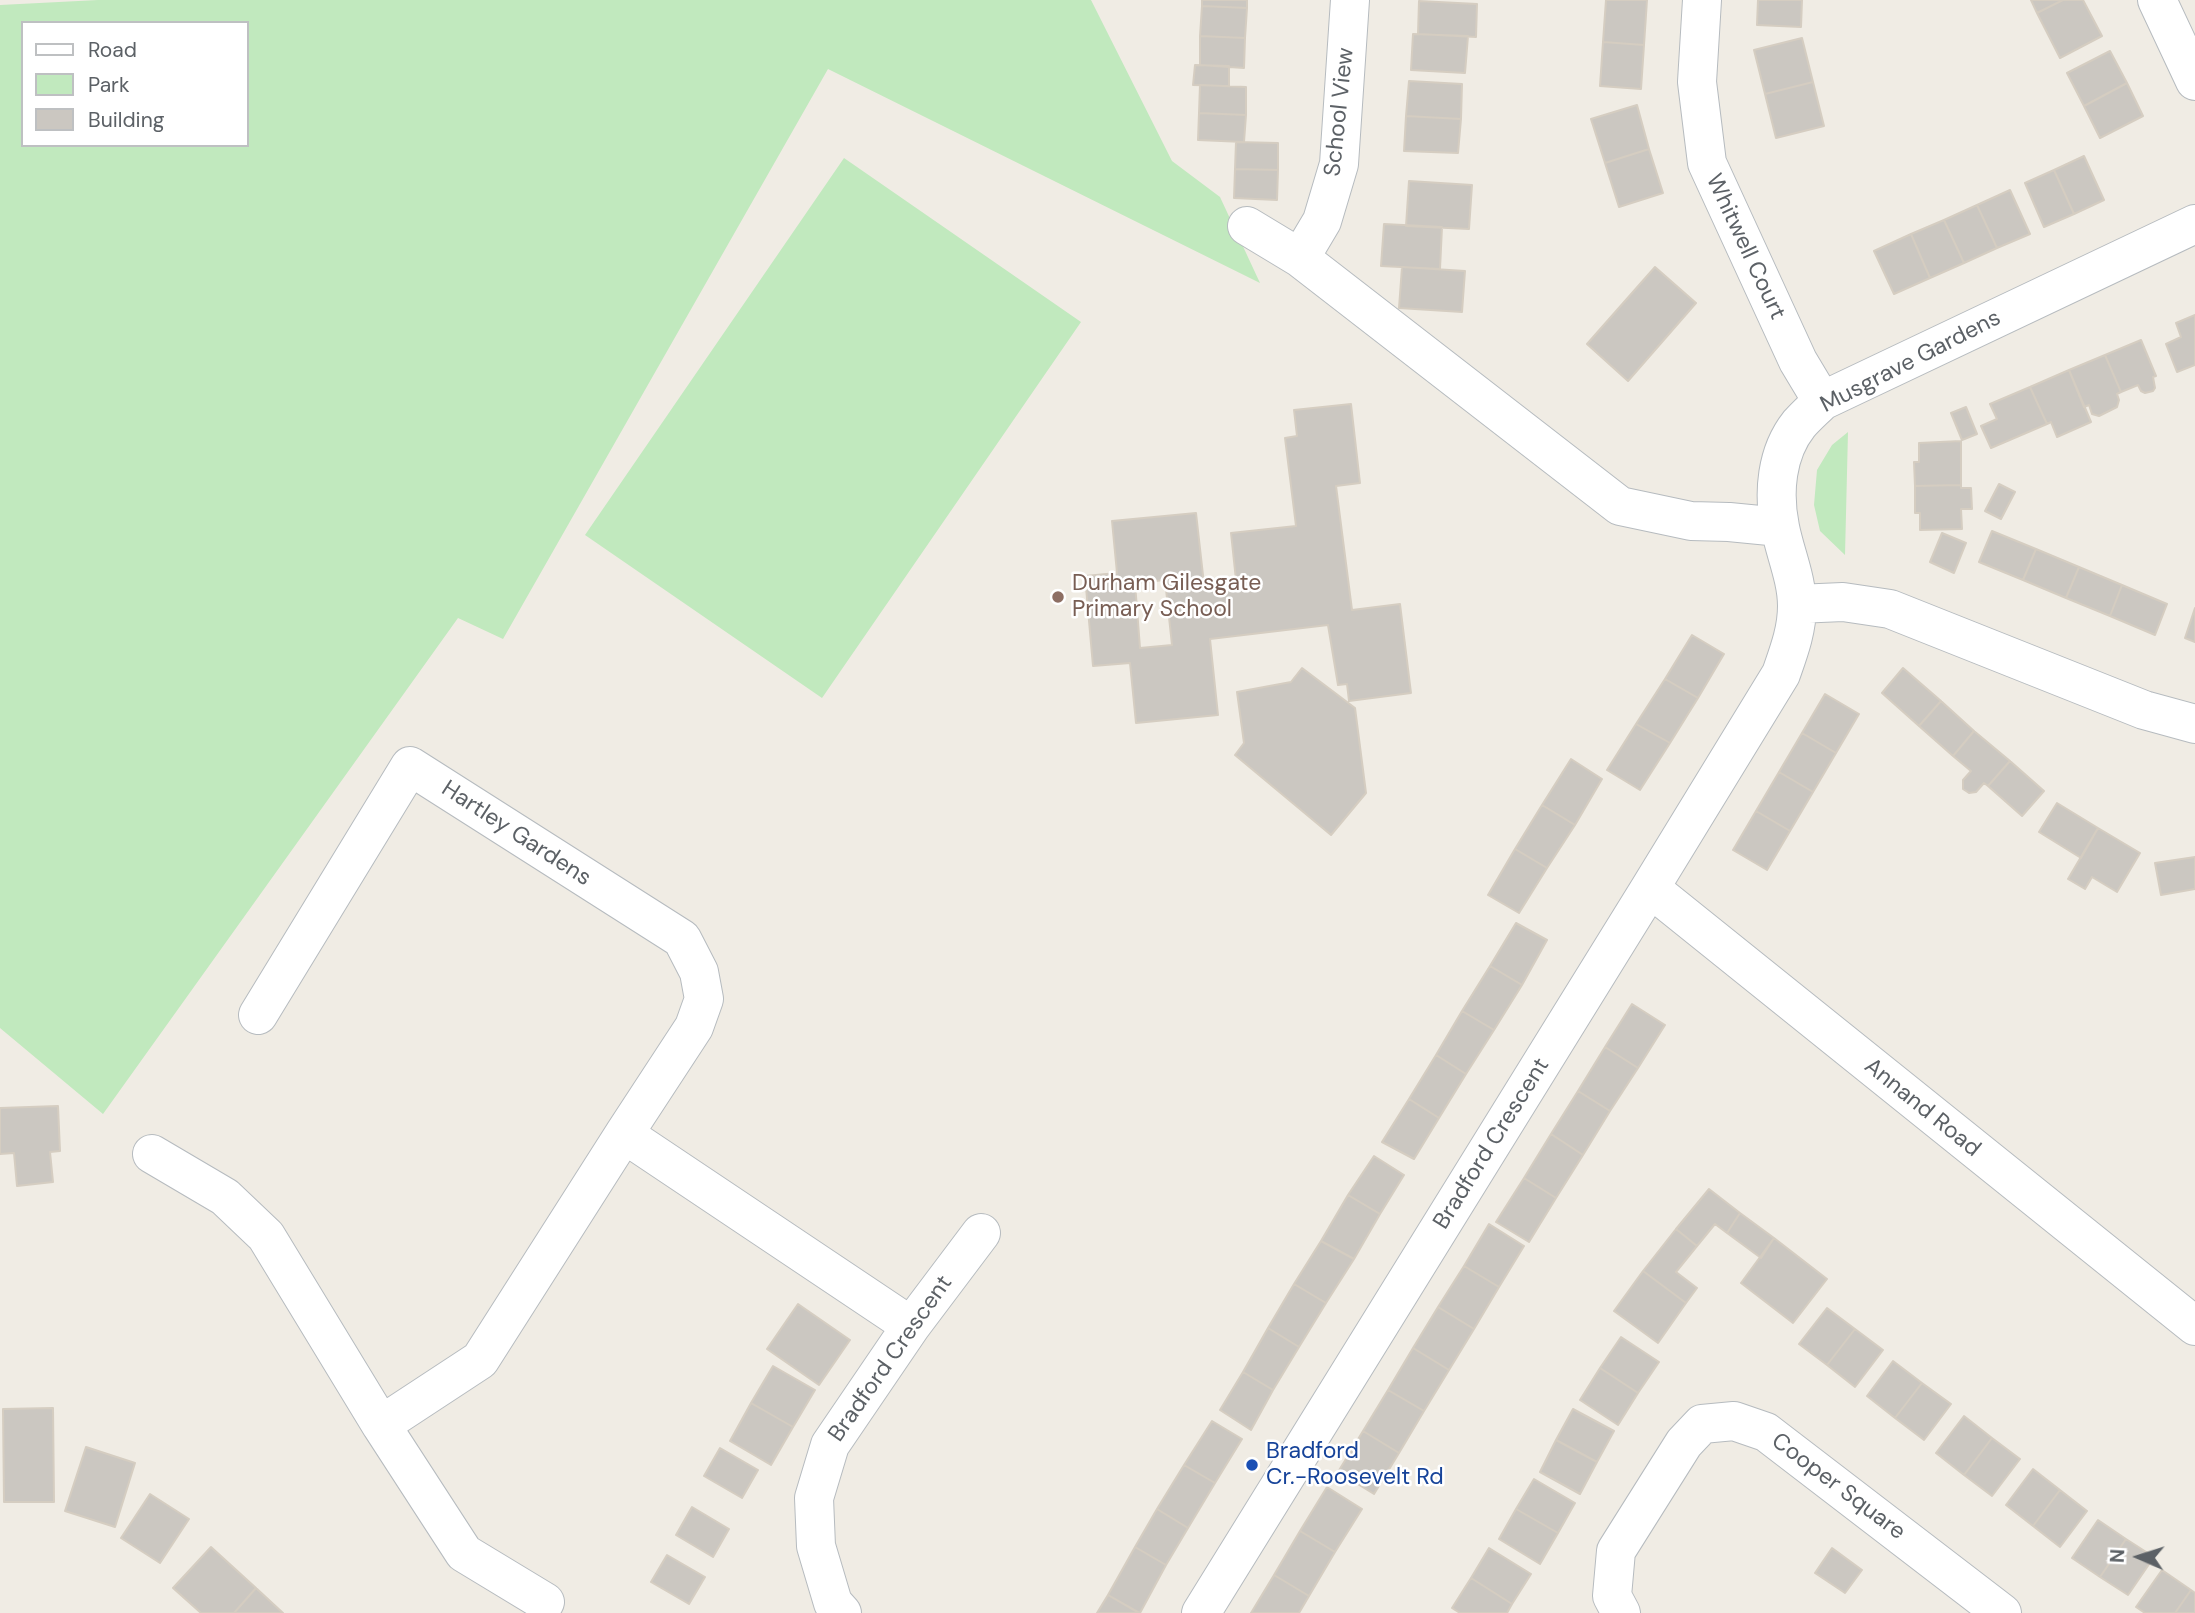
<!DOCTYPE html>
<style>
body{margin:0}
#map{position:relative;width:2195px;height:1613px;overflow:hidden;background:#f0ece4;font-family:"DM Sans",sans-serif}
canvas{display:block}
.legend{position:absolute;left:21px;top:21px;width:228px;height:126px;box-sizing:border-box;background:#fff;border:2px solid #bec0c2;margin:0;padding:9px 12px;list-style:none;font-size:21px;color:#5c6166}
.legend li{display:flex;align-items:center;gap:14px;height:35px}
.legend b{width:35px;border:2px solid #bec0c2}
.north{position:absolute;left:2104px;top:1522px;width:70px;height:70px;-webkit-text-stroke:5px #fff;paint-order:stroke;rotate:273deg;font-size:19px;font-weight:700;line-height:28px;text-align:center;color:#5c6166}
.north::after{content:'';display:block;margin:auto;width:24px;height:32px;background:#5c6166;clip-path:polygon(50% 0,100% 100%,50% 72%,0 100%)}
</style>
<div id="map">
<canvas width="2195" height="1613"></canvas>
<ul class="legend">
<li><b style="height:9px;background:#fff"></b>Road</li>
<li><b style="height:19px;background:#c1e9be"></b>Park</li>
<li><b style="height:19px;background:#cbc7c1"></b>Building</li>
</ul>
<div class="north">N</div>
</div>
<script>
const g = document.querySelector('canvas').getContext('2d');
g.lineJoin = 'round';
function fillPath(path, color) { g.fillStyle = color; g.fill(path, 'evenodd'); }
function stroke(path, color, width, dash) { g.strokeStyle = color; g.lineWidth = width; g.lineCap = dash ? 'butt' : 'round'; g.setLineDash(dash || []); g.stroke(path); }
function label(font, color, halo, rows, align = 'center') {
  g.font = font + ' "DM Sans",sans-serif'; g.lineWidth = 5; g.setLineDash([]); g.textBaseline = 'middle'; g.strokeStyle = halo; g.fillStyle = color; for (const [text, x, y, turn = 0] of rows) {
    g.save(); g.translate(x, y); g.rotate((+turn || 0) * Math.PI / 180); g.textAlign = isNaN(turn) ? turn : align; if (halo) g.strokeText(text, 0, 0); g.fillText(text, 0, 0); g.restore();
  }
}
const green = new Path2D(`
 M98 0H1091L1172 161 1220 197 1260 283 828 69 503 639 458 618 103 1114 0 1028V5ZM23 23H247V145H23Z
 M844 158 1081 322 822 698 585 535Z
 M1848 432 1845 555 1820 531 1814 505 1817 470 1832 445Z`);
const building = new Path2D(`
 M1202 0H1247V8L1202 6Z
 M1606 0H1647L1644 45 1603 42Z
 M1758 0H1802L1801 27 1757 25Z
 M2031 0H2063L2037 13Z
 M2063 0H2083L2102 36 2060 58 2037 13Z
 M1419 1 1477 4 1476 37 1418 34Z
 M1202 6 1247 8 1245 38 1200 36Z
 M1413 34 1468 36 1465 73 1411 70Z
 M1200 36 1245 38 1244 68 1200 65Z
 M1802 38 1813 82 1765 94 1754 50Z
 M1603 42 1644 45 1641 89 1600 86Z
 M2110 51 2127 83 2084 106 2067 73Z
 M1195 65 1229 66V86L1193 85Z
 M1409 81 1462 84 1461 119 1406 116Z
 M1813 82 1824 126 1776 138 1765 94Z
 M2127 83 2143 116 2100 138 2084 106Z
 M1200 85 1246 87V115L1199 113Z
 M1637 105 1649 149 1605 163 1591 119Z
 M1199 113 1246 115 1244 142 1198 140Z
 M1406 116 1461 119 1458 153 1404 151Z
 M1236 142 1278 143V170L1235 169Z
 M1649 149 1663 193 1619 207 1605 163Z
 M2084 156 2104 200 2074 214 2054 170Z
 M1235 169 1278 170 1277 200 1234 198Z
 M2054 170 2074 214 2044 227 2025 183Z
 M1409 181 1472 185 1469 229 1406 226Z
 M2010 190 2030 234 1997 248 1977 205Z
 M1977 205 1997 248 1964 263 1944 220Z
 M1944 220 1964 263 1930 278 1911 234Z
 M1384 224 1442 227 1440 269 1381 266Z
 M1911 234 1930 278 1894 294 1874 251Z
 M1402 267 1465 271 1462 312 1399 308Z
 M1655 267 1696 303 1628 381 1587 344Z
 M2195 315V365L2177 372 2166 344 2181 337 2176 323Z
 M2141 340 2156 376 2153 377 2155 388 2153 391 2145 393 2141 391 2138 385 2121 392 2105 355Z
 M2105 355 2121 392 2117 394 2119 400 2117 407 2099 416 2092 414 2089 405 2084 407 2069 370Z
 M2069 370 2091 422 2057 437 2051 422 2047 424 2030 387Z
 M2030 387 2047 424 1991 448 1981 426 1997 419 1990 404Z
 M1351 404 1360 483 1336 486 1352 610 1400 604 1411 693 1349 701 1347 684 1338 685 1328 625 1210 639 1218 715 1136 723 1130 663 1093 666 1085 576 1117 573 1112 521 1196 513 1204 584 1236 580 1231 533 1296 526 1285 438 1297 436 1294 410ZM1165 580 1172 645 1140 648 1135 583Z
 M1966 407 1977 434 1962 440 1951 413Z
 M1961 441V485L1915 486 1914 462H1919V443Z
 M1999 484 2015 492 2001 519 1985 511Z
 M1961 485V488H1971L1972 509H1961L1962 529 1920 530V513H1915V486Z
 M1992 531 2036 549 2023 580 1979 562Z
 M1942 533 1966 543 1954 573 1930 562Z
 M2036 549 2079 567 2066 598 2023 580Z
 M2079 567 2122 585 2110 616 2066 598Z
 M2122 585 2167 604 2155 635 2110 616Z
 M2195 608V642L2185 638Z
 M1692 635 1724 654 1698 698 1665 679Z
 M1302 668 1355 708 1366 793 1331 835 1235 755 1244 743 1237 692 1291 682Z
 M1903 668 1941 701 1919 726 1882 693Z
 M1665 679 1698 698 1670 743 1636 724Z
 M1825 694 1859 714 1836 753 1802 733Z
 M1941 701 1974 731 1953 756 1919 726Z
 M1636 724 1670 743 1640 790 1607 770Z
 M1974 731 2010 761 1988 786 1984 783 1976 792 1969 793 1963 789V780L1971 771 1953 756Z
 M1802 733 1836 753 1813 792 1779 772Z
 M1571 759 1602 779 1575 825 1542 805Z
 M2010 761 2044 791 2022 816 1988 786Z
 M1779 772 1813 792 1790 831 1756 811Z
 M2057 803 2098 828 2081 858 2039 832Z
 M1542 805 1575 825 1547 868 1515 849Z
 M1756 811 1790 831 1767 870 1733 850Z
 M2098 828 2140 853 2117 892 2092 877 2085 889 2068 879Z
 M1515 849 1547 868 1519 913 1488 895Z
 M2195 857V889L2161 895 2155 863Z
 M1516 923 1547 940 1522 985 1490 966Z
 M1490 966 1522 985 1494 1030 1462 1011Z
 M1632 1004 1665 1025 1638 1068 1605 1047Z
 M1462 1011 1494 1030 1466 1074 1436 1055Z
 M1605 1047 1638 1068 1610 1111 1578 1091Z
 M1436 1055 1466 1074 1439 1118 1409 1099Z
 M1578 1091 1610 1111 1583 1155 1551 1134Z
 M1409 1099 1439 1118 1414 1159 1382 1142Z
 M58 1106 60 1151 50 1152 53 1182 17 1186 14 1153 0 1154V1108Z
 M1551 1134 1583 1155 1556 1198 1524 1178Z
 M1374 1156 1404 1175 1380 1214 1348 1195Z
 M1524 1178 1556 1198 1529 1242 1496 1222Z
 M1709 1189 1740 1213 1727 1233 1715 1224 1697 1246 1676 1229Z
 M1348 1195 1380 1214 1354 1259 1321 1241Z
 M1740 1213 1774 1238 1761 1258 1727 1233Z
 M1489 1224 1524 1246 1499 1287 1464 1266Z
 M1676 1229 1697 1246 1676 1272 1697 1288 1686 1303 1643 1271Z
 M1774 1238 1827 1279 1793 1323 1741 1283Z
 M1321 1241 1354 1259 1326 1303 1294 1284Z
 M1464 1266 1499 1287 1474 1329 1438 1307Z
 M1643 1271 1686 1303 1658 1343 1614 1311Z
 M1294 1284 1326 1303 1299 1347 1268 1328Z
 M798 1304 850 1340 819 1385 767 1349Z
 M1438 1307 1474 1329 1449 1370 1413 1348Z
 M1827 1308 1855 1329 1827 1365 1799 1344Z
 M1268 1328 1299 1347 1273 1390 1243 1372Z
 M1855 1329 1883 1350 1855 1387 1827 1365Z
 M1621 1337 1659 1362 1638 1393 1600 1368Z
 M1413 1348 1449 1370 1424 1411 1388 1390Z
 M1893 1361 1922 1383 1895 1418 1867 1396Z
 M773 1366 815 1390 793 1427 751 1403Z
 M1600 1368 1638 1393 1618 1425 1580 1400Z
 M1243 1372 1273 1390 1251 1430 1220 1410Z
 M1922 1383 1951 1404 1924 1440 1895 1418Z
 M1388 1390 1424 1411 1399 1453 1363 1431Z
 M751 1403 793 1427 771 1465 730 1441Z
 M53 1408 54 1502H4L3 1409Z
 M1573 1409 1614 1431 1597 1462 1556 1440Z
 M1964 1416 1992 1438 1964 1475 1936 1453Z
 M1212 1421 1242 1439 1215 1483 1184 1465Z
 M1363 1431 1399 1453 1374 1494 1338 1472Z
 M1992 1438 2020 1459 1992 1496 1964 1475Z
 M1556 1440 1597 1462 1580 1494 1540 1472Z
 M86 1447 135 1463 115 1527 65 1511Z
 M720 1448 758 1470 742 1498 704 1476Z
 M1184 1465 1215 1483 1188 1528 1157 1509Z
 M2033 1469 2060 1490 2033 1526 2006 1505Z
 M1534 1479 1575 1503 1558 1533 1516 1509Z
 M1327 1487 1362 1509 1335 1552 1300 1531Z
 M2060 1490 2087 1511 2060 1547 2033 1526Z
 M150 1494 189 1519 160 1563 121 1538Z
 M692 1507 729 1529 713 1557 676 1535Z
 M1157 1509 1188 1528 1166 1565 1135 1547Z
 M1516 1509 1558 1533 1540 1564 1499 1539Z
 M2098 1520 2126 1539 2100 1577 2072 1558Z
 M1300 1531 1335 1552 1309 1596 1274 1575Z
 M2126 1539 2154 1557 2128 1595 2100 1577Z
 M211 1547 256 1588 234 1613H201L173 1588Z
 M1135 1547 1166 1565 1140 1613 1108 1595Z
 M1489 1548 1531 1574 1512 1604 1471 1578Z
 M1832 1548 1862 1570 1845 1593 1815 1573Z
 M667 1555 705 1577 689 1604 651 1582Z
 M2162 1570 2191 1590 2175 1613H2145L2136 1607Z
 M1274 1575 1309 1596 1299 1613H1251Z
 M1471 1578 1512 1604 1507 1613H1460L1452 1608Z
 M256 1588 283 1613H234Z
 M2191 1590 2195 1593V1613H2175Z
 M1108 1595 1139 1613H1097Z`);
const minor = new Path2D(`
 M1702 0 1697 82 1707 163 1798 361 1822 401
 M2157 0 2195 81
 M1247 226 1300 258 1620 506 1691 521 1729 522 1780 527
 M1300 258 1322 221 1339 164 1350 0
 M1797 604 1843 602 1890 609 2144 710 2195 724
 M1650 888 2195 1326
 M258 1015 410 766 682 939 699 972 704 999 694 1027 624 1134
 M152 1154 225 1197 266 1236 381 1425 464 1553 545 1602
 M381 1425 480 1360 624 1134 911 1326
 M842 1613 833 1603 816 1546 814 1498 830 1445 911 1326 981 1233
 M1201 1613 1650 888 1781 674C1789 651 1797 630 1797 606 1797 579 1785 553 1780 527 1773 493 1776 453 1799 424 1806 416 1814 409 1822 401L2195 224
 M1621 1613 1612 1596 1616 1551 1684 1443 1702 1424 1734 1421 1766 1432 2002 1613`);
const markers = [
 [1058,597,7,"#8d6e63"],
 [1252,1465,7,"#1a4fb4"]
];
const streetNames = [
 ["School View",1340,112,-84],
 ["Whitwell Court",1745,247,65],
 ["Musgrave Gardens",1911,362,-27],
 ["Hartley Gardens",516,834,33],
 ["Annand Road",1922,1108,39],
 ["Bradford Crescent",1492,1144,-58],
 ["Bradford Crescent",891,1359,-55],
 ["Cooper Square",1838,1487,37]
];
const educationNames = [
 ["Durham Gilesgate",1072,584],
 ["Primary School",1072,610]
];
const transitNames = [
 ["Bradford",1266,1452],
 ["Cr.-Roosevelt Rd",1266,1478]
];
fillPath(green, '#c1e9be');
fillPath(building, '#cbc7c1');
stroke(building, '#d5cdc1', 2);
stroke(minor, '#b6bbbf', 40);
stroke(minor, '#fff', 38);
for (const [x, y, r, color] of markers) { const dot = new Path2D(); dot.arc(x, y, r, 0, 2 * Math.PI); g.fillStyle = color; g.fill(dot); stroke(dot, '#fff', 2.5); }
label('23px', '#5c6166', '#fff', streetNames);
label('23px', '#785e54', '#fff', educationNames, 'left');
label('23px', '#164399', '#fff', transitNames, 'left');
</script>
